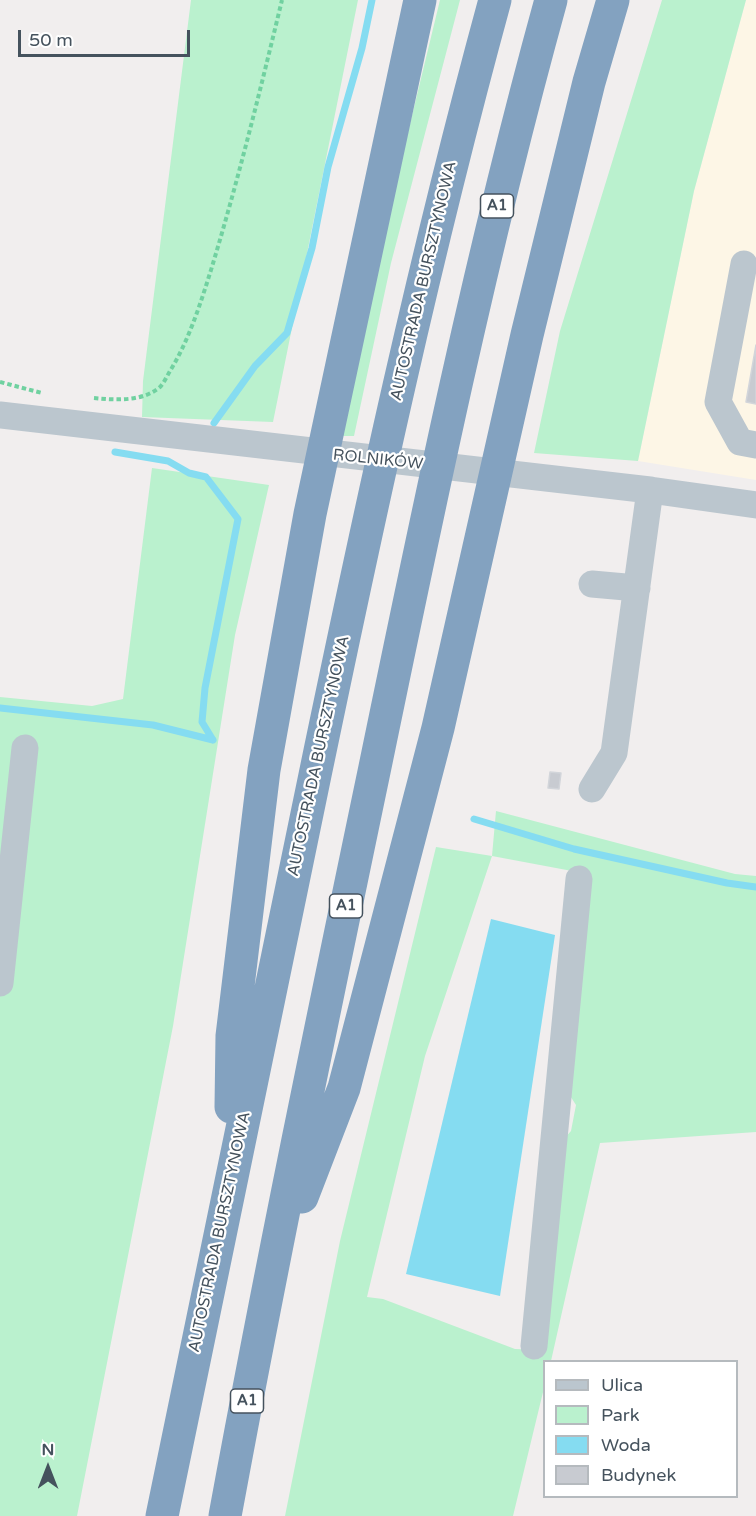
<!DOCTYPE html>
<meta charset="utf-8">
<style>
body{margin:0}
#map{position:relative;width:756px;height:1516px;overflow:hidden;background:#f1eeee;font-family:"Varela Round",sans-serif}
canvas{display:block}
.legend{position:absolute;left:543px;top:1360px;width:195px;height:138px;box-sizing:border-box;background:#fff;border:2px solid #b5babe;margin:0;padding:8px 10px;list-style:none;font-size:18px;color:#45525d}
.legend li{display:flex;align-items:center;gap:12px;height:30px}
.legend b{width:30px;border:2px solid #b5babe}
.north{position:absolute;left:18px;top:1438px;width:60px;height:60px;-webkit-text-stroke:4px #fff;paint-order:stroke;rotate:0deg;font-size:16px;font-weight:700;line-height:24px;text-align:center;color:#45525d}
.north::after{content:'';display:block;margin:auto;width:21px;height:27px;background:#45525d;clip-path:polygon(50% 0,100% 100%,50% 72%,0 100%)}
.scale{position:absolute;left:18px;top:30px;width:172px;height:27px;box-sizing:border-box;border:3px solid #45525d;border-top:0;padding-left:8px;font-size:18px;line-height:21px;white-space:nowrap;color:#45525d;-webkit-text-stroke:4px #fff;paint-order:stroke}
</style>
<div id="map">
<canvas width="756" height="1516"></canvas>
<ul class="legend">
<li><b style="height:8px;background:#bbc6ce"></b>Ulica</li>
<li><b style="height:16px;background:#baf1ce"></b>Park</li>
<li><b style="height:16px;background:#85dcf1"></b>Woda</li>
<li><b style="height:16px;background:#c8cbd1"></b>Budynek</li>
</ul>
<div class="north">N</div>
<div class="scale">50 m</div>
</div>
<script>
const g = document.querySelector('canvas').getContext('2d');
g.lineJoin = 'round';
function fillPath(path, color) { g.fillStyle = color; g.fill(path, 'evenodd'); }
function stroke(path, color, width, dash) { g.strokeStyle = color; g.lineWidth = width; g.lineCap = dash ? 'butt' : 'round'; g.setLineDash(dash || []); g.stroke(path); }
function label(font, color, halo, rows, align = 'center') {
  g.font = font + ' "Varela Round",sans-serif'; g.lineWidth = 4.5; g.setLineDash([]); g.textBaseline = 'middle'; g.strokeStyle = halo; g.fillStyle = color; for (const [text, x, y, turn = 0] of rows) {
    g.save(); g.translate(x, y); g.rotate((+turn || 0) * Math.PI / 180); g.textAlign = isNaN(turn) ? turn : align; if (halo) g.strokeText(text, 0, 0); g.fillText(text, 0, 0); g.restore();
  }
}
const commercial = new Path2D(`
 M746 0H756V480L638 461 694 191Z`);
const green = new Path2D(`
 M191 0H358L273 422 142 417 143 381Z
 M440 0H460L391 263 354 436H341L393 194Z
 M662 0H746L694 191 638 461 534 453 560 331Z
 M152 468 269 485 235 635 173 1026 77 1516H0V697L92 706 123 699Z
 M496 811 735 874 756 876V1132L600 1143 551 1361 544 1362V1388L513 1516H285L340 1241 436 847 492 856ZM492 856 588 874 567 1091 576 1105 571 1131 561 1142 541 1350 515 1349 383 1299 367 1297 425 1056Z`);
const water = new Path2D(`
 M491 919 555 935 500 1296 406 1274Z`);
const stream = new Path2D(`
 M214 423 255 366 287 333 312 248 328 167 362 48 372 0
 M115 452 168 461 189 473 206 477 238 519 205 688 202 722 213 740
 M0 708 153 725 213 740
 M474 819 574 849 727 883 756 887`);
const building = new Path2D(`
 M756 345V404L746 402Z
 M550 772 561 773 559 789 548 788Z`);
const path = new Path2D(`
 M0 382 42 393
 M94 398C116 400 142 402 160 387 164 383 167 376 170 371 189 340 200 305 211 270 238 181 260 91 282 0`);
const minor = new Path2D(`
 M744 264 718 402 740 442 756 445
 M0 415 650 490 756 505
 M592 584 637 588
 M592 789 614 753 650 490
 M0 983 25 748
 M534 1346 579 879`);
const highway = new Path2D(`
 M231 1107 232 1036 264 770 310 514 420 0
 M302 1197 344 1088 438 728 527 335 589 82 613 0
 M162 1516C212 1269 263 1022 315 775 369 515 425 256 495 0
 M225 1516C271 1266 323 1016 375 767 428 510 481 253 551 0`);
const shields = [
 [497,206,33],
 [346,906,33],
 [247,1401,33]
];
const shieldNames = [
 ["A1",497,206],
 ["A1",346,906],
 ["A1",247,1401]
];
const streetNames = [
 ["AUTOSTRADA BURSZTYNOWA",424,281,-77],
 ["ROLNIKÓW",378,460,6],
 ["AUTOSTRADA BURSZTYNOWA",319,756,-78],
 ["AUTOSTRADA BURSZTYNOWA",220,1232,-78]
];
fillPath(commercial, '#fdf6e6');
fillPath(green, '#baf1ce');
fillPath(water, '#85dcf1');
stroke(stream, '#85dcf1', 7);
fillPath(building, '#c8cbd1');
stroke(building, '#d2d5da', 1.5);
stroke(path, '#70d1a0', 4, [4.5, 3]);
stroke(minor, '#bbc6ce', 27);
stroke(highway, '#83a2c0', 33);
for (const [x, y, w] of shields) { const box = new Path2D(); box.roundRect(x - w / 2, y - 12, w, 24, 4.5); g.fillStyle = '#fff'; g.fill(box); stroke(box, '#45525d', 1.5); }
label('bold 15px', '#45525d', null, shieldNames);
label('16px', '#45525d', '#fff', streetNames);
</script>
